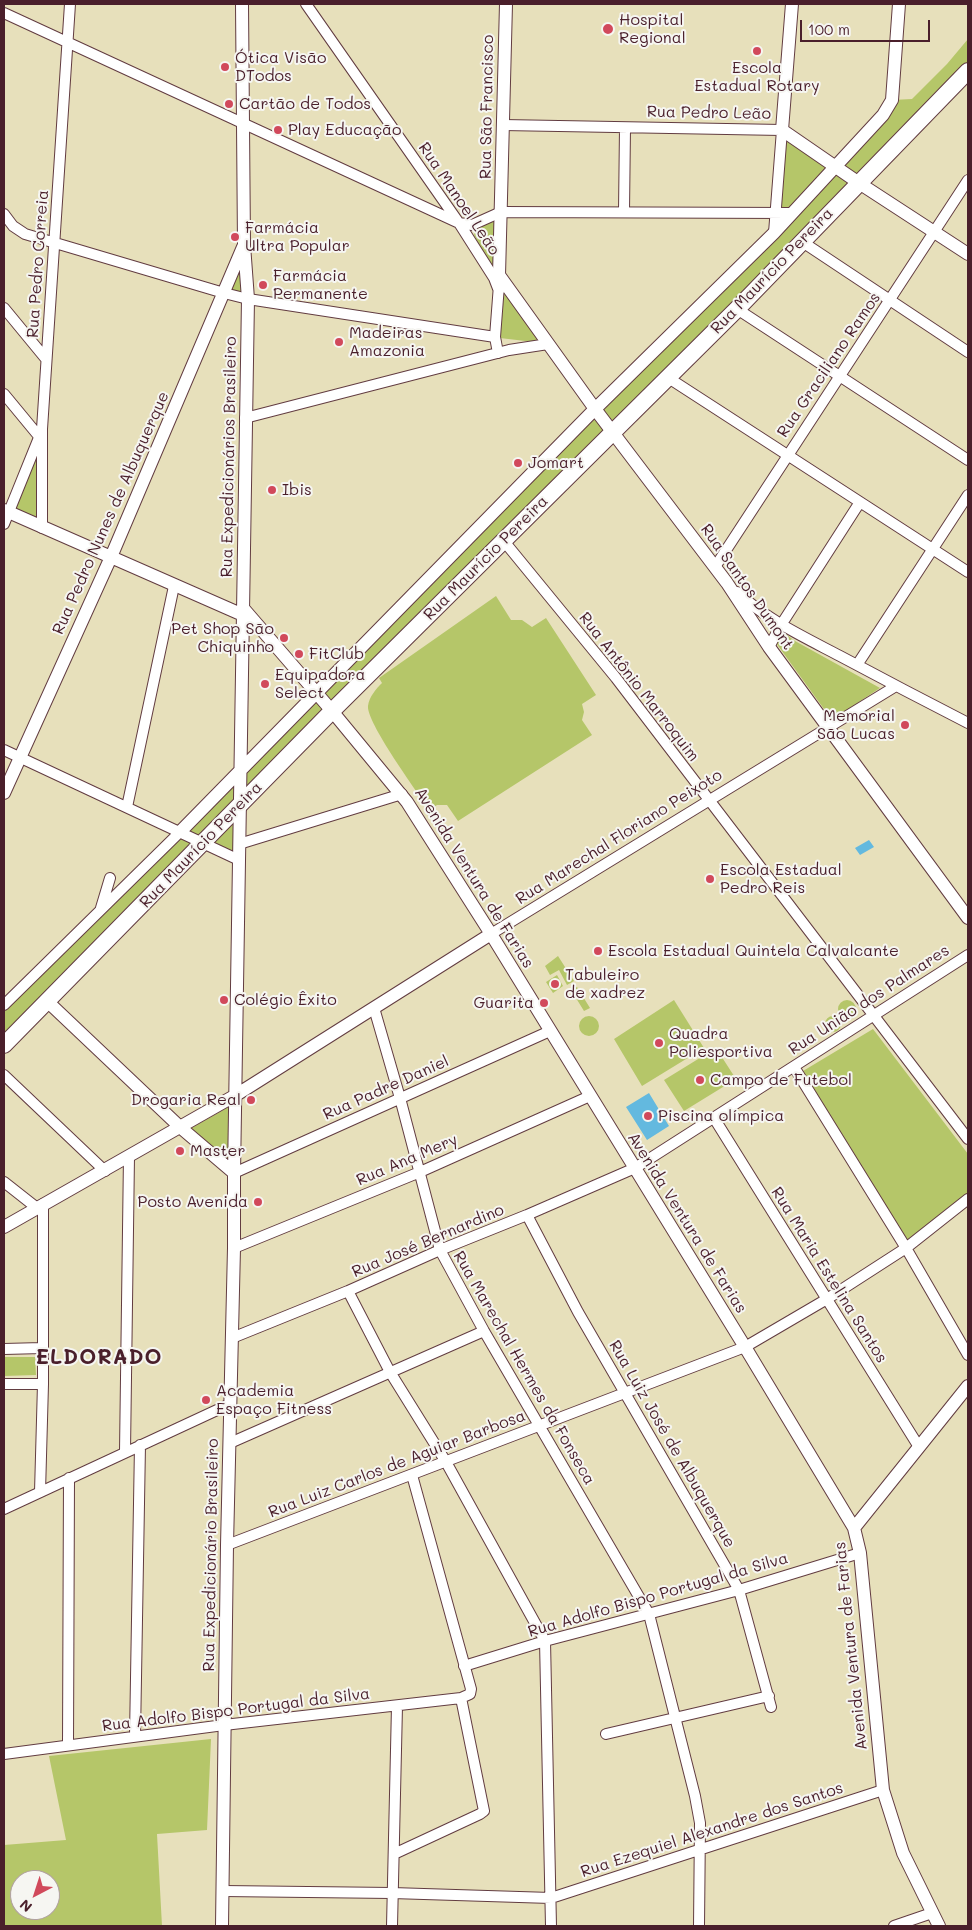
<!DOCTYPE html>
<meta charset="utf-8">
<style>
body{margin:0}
#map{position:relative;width:972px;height:1930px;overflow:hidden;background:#e7e0bb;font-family:Mali,sans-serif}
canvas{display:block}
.frame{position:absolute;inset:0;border:5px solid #4a1f2b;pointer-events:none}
.north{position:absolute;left:10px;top:1870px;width:50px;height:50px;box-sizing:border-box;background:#f6f6f2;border:1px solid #b1a0a2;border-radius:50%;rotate:220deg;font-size:14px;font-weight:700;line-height:20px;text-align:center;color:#4a1f2b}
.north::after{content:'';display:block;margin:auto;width:18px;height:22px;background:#d1495b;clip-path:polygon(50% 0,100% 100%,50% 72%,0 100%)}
.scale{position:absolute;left:800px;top:20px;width:130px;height:22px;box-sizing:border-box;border:2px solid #4a1f2b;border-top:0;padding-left:6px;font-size:15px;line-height:18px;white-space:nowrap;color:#4a1f2b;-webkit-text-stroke:4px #f6f6f2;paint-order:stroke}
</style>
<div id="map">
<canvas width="972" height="1930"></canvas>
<div class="frame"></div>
<div class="north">N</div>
<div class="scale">100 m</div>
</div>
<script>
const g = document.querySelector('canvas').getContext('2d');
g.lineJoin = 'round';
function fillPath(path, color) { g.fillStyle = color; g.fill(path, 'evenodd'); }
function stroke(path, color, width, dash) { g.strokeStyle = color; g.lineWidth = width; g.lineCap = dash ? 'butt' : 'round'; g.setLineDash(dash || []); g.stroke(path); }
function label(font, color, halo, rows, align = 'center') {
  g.font = font + ' Mali,sans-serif'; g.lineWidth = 4; g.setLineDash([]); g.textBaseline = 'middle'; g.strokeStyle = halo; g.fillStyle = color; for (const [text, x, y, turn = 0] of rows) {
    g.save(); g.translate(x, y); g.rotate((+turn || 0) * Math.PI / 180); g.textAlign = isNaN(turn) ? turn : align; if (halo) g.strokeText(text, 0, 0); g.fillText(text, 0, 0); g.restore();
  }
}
const green = new Path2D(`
 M968 39V71L240 805 239 860 203 843 4 1045V1005L774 233 782 130 836 167 892 100 912 99 947 64Z
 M497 219 498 281 474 235 476 228Z
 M244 245 248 299 224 293Z
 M504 293 542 343 500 338Z
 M39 437 42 528 9 513Z
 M496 596 511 620H522L532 627 546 618 596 695 582 704 584 712 582 720 592 735 458 821 447 805H437L429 810C418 793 366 722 368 706 369 697 376 689 382 683L379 678Z
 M783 632 795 641 880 688 832 720 776 643Z
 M558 956 574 981 567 985 559 970 550 975 545 966Z
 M557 975 563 986 553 993 546 982Z
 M577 987 590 1008 584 1011 571 990Z
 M674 1000 704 1048 642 1086 614 1039Z
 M838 1009a9 9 0 1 1 18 0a9 9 0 1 1-18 0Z
 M825 1024a8 8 0 1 1 16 0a8 8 0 1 1-16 0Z
 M579 1026a10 10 0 1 1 20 0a10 10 0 1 1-20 0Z
 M873 1029 968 1154V1194L908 1241 803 1071Z
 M716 1048 736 1079 684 1111 664 1080Z
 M232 1105 231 1167 188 1130Z
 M4 1357H35L36 1375 4 1376Z
 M211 1739 207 1830 157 1834 162 1926H4V1845L66 1840 49 1756ZM20 1880H50V1910H20Z`);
const water = new Path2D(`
 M869 840 874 847 860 855 855 848Z
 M649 1093 669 1126 647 1140 626 1107Z`);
const minor = new Path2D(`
 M306 4 459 223 494 278 499 291
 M4 13 459 223 472 225 501 212 792 213
 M503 125 782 130 774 233
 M624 211 625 128
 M4 214 13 226 25 234 224 293 248 299 495 337
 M801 241 968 352
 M4 308 46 359
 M737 309 968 460
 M498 353 495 337 499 285
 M667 377 968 572
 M4 394 42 440
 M245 418 509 350 548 344
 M4 524 40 435
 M42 528V429L70 4
 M503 540 616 678 968 1139
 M715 567 968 180
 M737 592C767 620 804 637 840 656 883 679 925 701 968 723
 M769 647 781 625 860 502
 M857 665 968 495
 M4 750 239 860
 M127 807 174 586
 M239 844 402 794
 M101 908 110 878
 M491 934 896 686
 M4 1005 180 832
 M374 1008 400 1098 440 1250 484 1331 649 1614 695 1796 700 1823 699 1926
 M794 1067 906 1248 968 1355
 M4 1075 105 1171
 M714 1118 919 1447
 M234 1173 550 1031
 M4 1182 37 1208
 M527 1215 578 1312 739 1590 771 1707
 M234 1248 420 1172 590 1096
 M348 1291 390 1372 446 1462 545 1641 551 1926
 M232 1338 348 1291 440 1250 527 1215 635 1168 968 955
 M4 1349 42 1348
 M4 1384H43
 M230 1443 484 1331
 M125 1451 129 1156
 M40 1492 43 1384V1204
 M4 1509 230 1404
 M227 1545 745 1347 827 1299 906 1248 968 1199
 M464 1666 545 1641 739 1590 860 1553
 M606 1734 769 1696
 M135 1736 140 1445
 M68 1745 69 1478
 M4 1754 224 1725 461 1698 470 1694 471 1689 412 1475
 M394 1854 480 1814 484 1811 461 1698
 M223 1891 392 1893 551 1898 883 1790
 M392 1926 397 1706
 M894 1926 932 1913`);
const tertiary = new Path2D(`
 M506 4 499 275 595 409 727 583 769 647 968 918
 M792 4 782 130 859 183 968 254
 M4 510 243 615
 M243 608 332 711 407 802 491 934 745 1347 854 1528 860 1553 883 1790 903 1853 939 1926
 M4 793 111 557 243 247
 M180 832 595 409 774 233 883 115 892 100 899 4
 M47 1001 180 1127 234 1173
 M4 1227 236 1095 491 934
 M854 1528 968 1386
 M222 1926 227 1545 234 1248V1173L248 299 244 245 242 4`);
const primary = new Path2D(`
 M4 1045 332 711 737 309 968 71`);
const markers = [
 [608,29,6,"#d1495b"],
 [757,51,5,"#d1495b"],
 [225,67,5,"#d1495b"],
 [229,104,5,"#d1495b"],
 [278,130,5,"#d1495b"],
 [235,237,5,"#d1495b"],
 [263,285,5,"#d1495b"],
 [339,342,5,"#d1495b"],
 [518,463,5,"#d1495b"],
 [272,490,5,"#d1495b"],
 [284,638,5,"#d1495b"],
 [299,654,5,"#d1495b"],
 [265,684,5,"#d1495b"],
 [905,725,5,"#d1495b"],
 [710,879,5,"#d1495b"],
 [598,951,5,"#d1495b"],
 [555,984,5,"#d1495b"],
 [224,1000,5,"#d1495b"],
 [544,1003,5,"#d1495b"],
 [659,1043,5,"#d1495b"],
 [700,1080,5,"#d1495b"],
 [251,1100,5,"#d1495b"],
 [648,1116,5,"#d1495b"],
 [180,1151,5,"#d1495b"],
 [258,1202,5,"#d1495b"],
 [206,1400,5,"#d1495b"]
];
const poiNames = [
 ["Hospital",619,20],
 ["Regional",619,38],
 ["Ótica Visão",235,58],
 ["DTodos",235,76],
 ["Escola",757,68,"center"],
 ["Estadual Rotary",757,86,"center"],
 ["Cartão de Todos",239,104],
 ["Play Educação",288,130],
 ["Farmácia",245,228],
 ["Ultra Popular",245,246],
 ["Farmácia",273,276],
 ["Permanente",273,294],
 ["Madeiras",349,333],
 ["Amazonia",349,351],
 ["Jomart",528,463],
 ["Ibis",282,490],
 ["Pet Shop São",274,629,"right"],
 ["Chiquinho",274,647,"right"],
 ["FitClub",309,654],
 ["Equipadora",275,675],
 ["Select",275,693],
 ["Memorial",895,716,"right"],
 ["São Lucas",895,734,"right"],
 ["Escola Estadual",720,870],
 ["Pedro Reis",720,888],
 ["Escola Estadual Quintela Calvalcante",608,951],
 ["Tabuleiro",565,975],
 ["de xadrez",565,993],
 ["Colégio Êxito",234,1000],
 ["Guarita",534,1003,"right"],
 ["Quadra",669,1034],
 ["Poliesportiva",669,1052],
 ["Campo de Futebol",710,1080],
 ["Drogaria Real",241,1100,"right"],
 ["Piscina olímpica",658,1116],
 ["Master",190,1151],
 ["Posto Avenida",248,1202,"right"],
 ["Academia",216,1391],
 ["Espaço Fitness",216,1409]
];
const streetNames = [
 ["Rua São Francisco",487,107,-89],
 ["Rua Pedro Leão",709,113,1],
 ["Rua Manoel Leão",459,199,56],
 ["Rua Pedro Correia",38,264,-86],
 ["Rua Maurício Pereira",772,271,-46],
 ["Rua Graciliano Ramos",829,365,-56],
 ["Rua Expedicionários Brasileiro",229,457,-89],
 ["Rua Pedro Nunes de Albuquerque",111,513,-66],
 ["Rua Maurício Pereira",486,558,-45],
 ["Rua Santos Dumont",747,587,55],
 ["Rua Antônio Marroquim",639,687,52],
 ["Rua Marechal Floriano Peixoto",619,837,-32],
 ["Rua Maurício Pereira",201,845,-46],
 ["Avenida Ventura de Farias",474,878,58],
 ["Rua União dos Palmares",869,1000,-33],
 ["Rua Padre Daniel",386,1088,-24],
 ["Rua Ana Mery",407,1160,-23],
 ["Avenida Ventura de Farias",687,1223,58],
 ["Rua José Bernardino",428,1241,-23],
 ["Rua Maria Estelina Santos",829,1275,58],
 ["Rua Marechal Hermes da Fonseca",524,1368,60],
 ["Rua Luiz José de Albuquerque",672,1444,60],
 ["Rua Luiz Carlos de Aguiar Barbosa",397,1464,-21],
 ["Rua Expedicionário Brasileiro",211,1555,-89],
 ["Rua Adolfo Bispo Portugal da Silva",658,1595,-16],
 ["Avenida Ventura de Farias",851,1646,-96],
 ["Rua Adolfo Bispo Portugal da Silva",236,1710,-7],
 ["Rua Ezequiel Alexandre dos Santos",712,1830,-18]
];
const districtNames = [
 ["ELDORADO",99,1358]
];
fillPath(green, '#b5c669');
fillPath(water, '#63b9df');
stroke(minor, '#623c41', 12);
stroke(tertiary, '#623c41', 14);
stroke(primary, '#623c41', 18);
stroke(minor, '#fff', 10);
stroke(tertiary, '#fff', 12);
stroke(primary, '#fff', 16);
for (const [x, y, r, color] of markers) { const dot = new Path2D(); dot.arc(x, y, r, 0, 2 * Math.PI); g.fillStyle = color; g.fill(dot); stroke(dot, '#f6f6f2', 2); }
label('16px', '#4a1f2b', '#f6f6f2', poiNames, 'left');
label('16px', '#4a1f2b', '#f6f6f2', streetNames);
g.letterSpacing = '1px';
label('bold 21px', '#4a1f2b', '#f6f6f2', districtNames);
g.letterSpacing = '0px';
</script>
